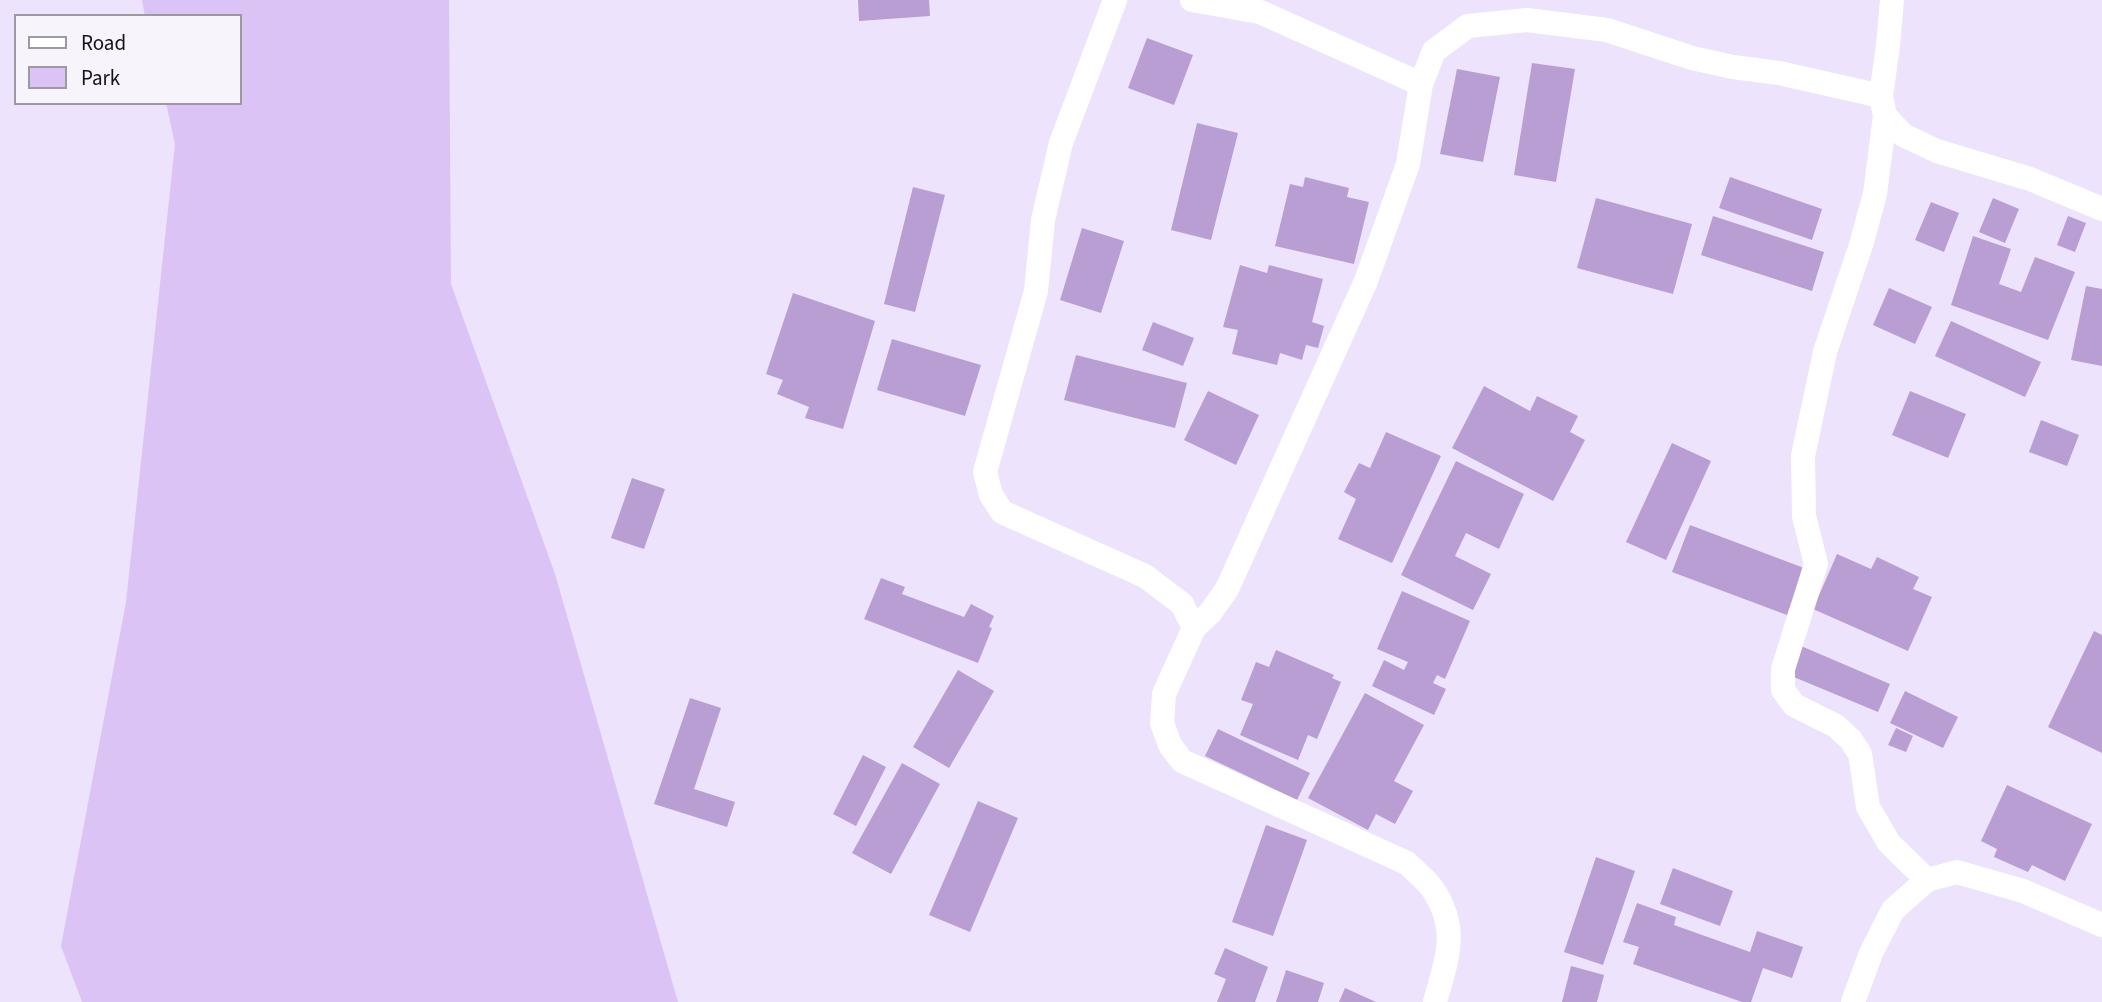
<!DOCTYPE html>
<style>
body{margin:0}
#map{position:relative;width:2102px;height:1002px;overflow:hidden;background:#eee3fc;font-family:"Source Sans 3",sans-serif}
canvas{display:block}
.legend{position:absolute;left:14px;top:14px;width:228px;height:91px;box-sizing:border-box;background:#f7f4fb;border:2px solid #9d99a1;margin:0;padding:9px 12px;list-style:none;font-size:21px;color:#16111b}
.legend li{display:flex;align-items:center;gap:14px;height:35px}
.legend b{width:35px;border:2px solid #9d99a1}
</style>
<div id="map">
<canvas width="2102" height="1002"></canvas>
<ul class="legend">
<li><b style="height:9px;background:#fff"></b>Road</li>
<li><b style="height:19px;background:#dbc3f6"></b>Park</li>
</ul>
</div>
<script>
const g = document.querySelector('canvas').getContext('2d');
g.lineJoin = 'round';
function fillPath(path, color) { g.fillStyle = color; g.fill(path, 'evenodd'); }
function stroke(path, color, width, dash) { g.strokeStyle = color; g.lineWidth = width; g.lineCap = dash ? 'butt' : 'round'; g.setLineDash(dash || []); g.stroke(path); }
const green = new Path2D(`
 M142 0H449L451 284 555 574 678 1002H82L61 946 126 602 175 144 166 103H240V16H145Z`);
const building = new Path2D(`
 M858 0H929L930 16 859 21Z
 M1147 38 1193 55 1174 105 1128 88Z
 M1532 63 1575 69 1556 182 1514 175Z
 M1457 69 1500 77 1483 162 1440 154Z
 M1197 123 1238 133 1211 240 1171 230Z
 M1305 177 1349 188 1347 197 1369 202 1354 264 1275 246 1290 184 1303 187Z
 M1730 177 1822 209 1812 240 1719 208Z
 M913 187 945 195 915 312 884 304Z
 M1596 198 1692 224 1673 294 1577 268Z
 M1993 198 2019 209 2005 243 1979 232Z
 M1931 202 1959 213 1944 252 1915 240Z
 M1713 216 1824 252 1812 291 1701 255Z
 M2068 216 2086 223 2075 252 2057 245Z
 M1082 228 1124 241 1101 313 1060 300Z
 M1973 236 2011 249 1999 284 2021 292 2035 257 2075 272 2048 340 1951 305Z
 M1240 265 1267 273 1269 265 1323 279 1312 322 1324 326 1318 348 1306 345 1302 360 1280 353 1277 365 1232 354 1238 330 1223 327Z
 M2086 286 2102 289V366L2071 360Z
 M1889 288 1932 307 1915 344 1873 325Z
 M793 293 875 321 843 429 805 418 809 407 777 394 783 380 766 374Z
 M1951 321 2041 362 2025 397 1935 356Z
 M1153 322 1194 338 1183 366 1142 350Z
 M892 339 981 365 965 416 877 390Z
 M1076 355 1187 383 1175 428 1064 400Z
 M1484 386 1530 411 1537 396 1578 416 1570 432 1585 440 1553 501 1452 448Z
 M1208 391 1259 415 1236 465 1184 440Z
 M1910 391 1966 414 1948 458 1892 435Z
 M2041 420 2079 435 2067 466 2029 452Z
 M1386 432 1441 456 1392 563 1338 539 1356 499 1344 492 1359 463 1370 468Z
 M1672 443 1711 461 1666 560 1626 542Z
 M1456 461 1524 494 1499 549 1466 533 1455 556 1491 574 1473 610 1401 575Z
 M632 478 665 489 644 549 611 538Z
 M1690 525 1804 568 1787 615 1672 572Z
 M1837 554 1871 569 1877 557 1919 577 1913 589 1932 597 1908 651 1813 609Z
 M881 578 905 587 902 594 964 617 971 604 994 616 989 627 992 628 978 663 864 619Z
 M1402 591 1470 621 1445 679 1437 675 1433 683 1446 689 1434 715 1372 686 1384 660 1404 670 1408 662 1377 649Z
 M2094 631 2102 635V753L2048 727Z
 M1801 646 1890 684 1878 712 1789 675Z
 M1276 650 1334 675 1332 678 1341 682 1317 739 1308 735 1298 760 1240 735 1253 704 1241 700 1256 662 1269 667Z
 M958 670 994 691 949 768 913 747Z
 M1905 691 1958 717 1943 748 1890 723Z
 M1365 693 1424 725 1394 781 1413 791 1395 824 1376 814 1368 830 1308 798Z
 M690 698 721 708 694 789 735 802 727 827 654 804Z
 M1896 728 1913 736 1906 752 1888 745Z
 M1218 729 1310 773 1297 800 1205 756Z
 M863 755 886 767 856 826 833 814Z
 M902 763 940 784 891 874 852 853Z
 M2007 785 2092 824 2065 881 2032 865 2028 872 1994 857 1997 849 1981 841Z
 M978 801 1018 818 970 932 929 915Z
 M1266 825 1307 840 1273 936 1232 922Z
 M1596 857 1635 871 1603 965 1564 952Z
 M1673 868 1733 891 1720 926 1660 904Z
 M1637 903 1676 917 1674 925 1750 952 1757 931 1803 947 1792 978 1763 968 1751 1002H1742L1633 964 1639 947 1623 942Z
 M1225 948 1268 967 1255 1002H1217L1226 979 1214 974Z
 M1571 966 1604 975 1597 1002H1562Z
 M1286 970 1324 983 1318 1002H1276Z
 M1345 988 1376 1002H1339Z`);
const minor = new Path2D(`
 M1115 0 1061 143 1043 220 1036 291 985 472 991 495 1002 512 1145 576 1182 604 1194 628
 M1192 0 1260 12 1421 84
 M1892 0 1888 46 1881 96 1885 116 1903 135 1937 151 2030 179 2102 209
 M1885 116 1875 194 1861 245 1825 352 1803 456 1804 516 1816 564 1783 669V690L1794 705 1836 726 1851 740 1860 754 1868 807 1889 843 1927 880
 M1435 1002C1446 961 1460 931 1434 891 1428 881 1416 872 1407 863L1182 761 1170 745 1162 723 1164 694 1194 628 1210 613 1227 589 1366 281 1408 164 1421 84 1434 51 1468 26 1527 20 1607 30 1692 58 1733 67 1779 73 1881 96
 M1853 1002 1871 953 1893 910 1927 880 1957 872 2023 891 2102 925`);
fillPath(green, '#dbc3f6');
fillPath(building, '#b89ed3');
stroke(minor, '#fff', 24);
</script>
